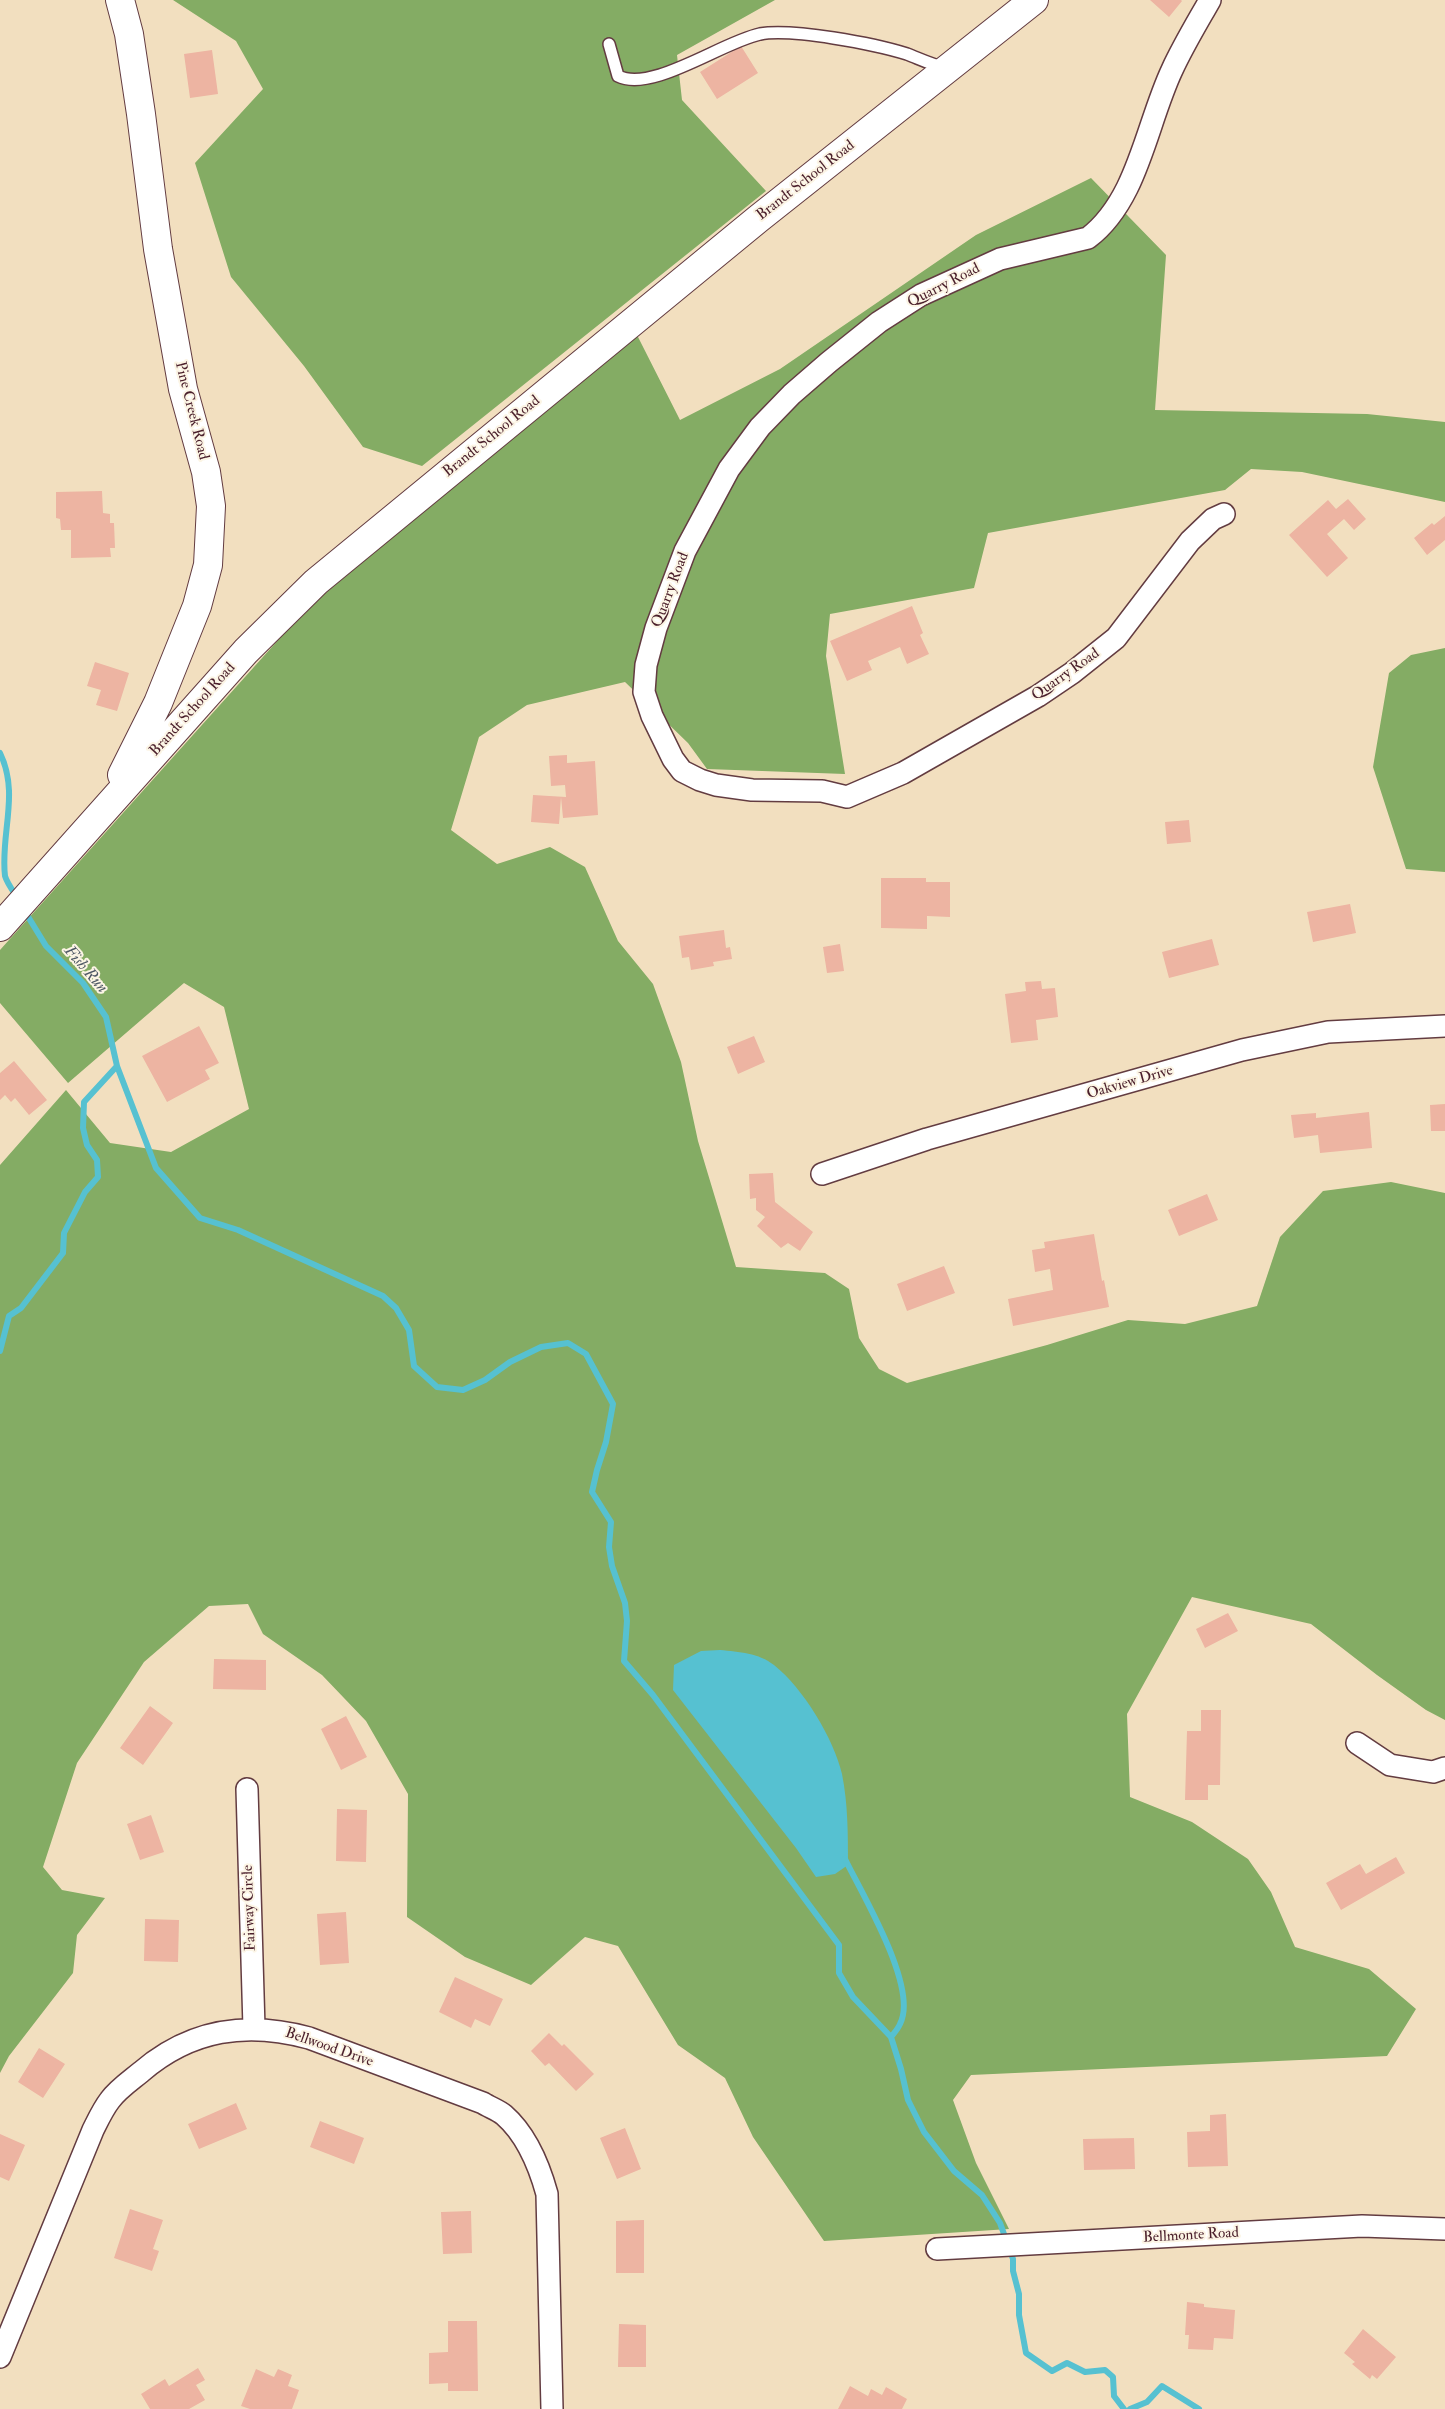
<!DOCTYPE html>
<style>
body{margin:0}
canvas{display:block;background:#f2dfbf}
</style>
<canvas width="1445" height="2409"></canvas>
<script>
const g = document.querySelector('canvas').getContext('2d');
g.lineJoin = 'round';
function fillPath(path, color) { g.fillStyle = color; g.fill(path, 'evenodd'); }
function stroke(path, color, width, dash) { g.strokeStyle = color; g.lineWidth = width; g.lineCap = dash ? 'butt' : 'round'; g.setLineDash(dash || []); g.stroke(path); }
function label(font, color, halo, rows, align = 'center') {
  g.font = font + ' "IM FELL Double Pica",serif'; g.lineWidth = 4; g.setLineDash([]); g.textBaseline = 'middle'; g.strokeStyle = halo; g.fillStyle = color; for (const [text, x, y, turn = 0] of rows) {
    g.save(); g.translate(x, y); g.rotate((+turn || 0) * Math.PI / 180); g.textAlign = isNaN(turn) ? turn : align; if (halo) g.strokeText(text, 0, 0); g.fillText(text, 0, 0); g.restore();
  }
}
const forest = new Path2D(`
 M173 0H775L677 55 682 100 766 191 422 466 363 447 304 366 231 277 195 163 263 89 236 41Z
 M1091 178 1166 255 1155 410 1367 414 1445 422V502L1302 472 1251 469 1225 490 988 533 974 588 830 614 826 656 845 774 707 769 688 743 625 682 527 705 479 737 451 830 497 864 550 847 585 867 618 941 653 984 681 1062 698 1141 736 1267 825 1273 849 1289 859 1338 879 1369 907 1383 1047 1345 1128 1320 1185 1324 1257 1306 1280 1237 1323 1191 1391 1182 1445 1193V1720L1426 1710 1377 1675 1311 1624 1192 1597 1127 1714 1130 1797 1192 1822 1248 1859 1271 1892 1295 1947 1369 1969 1416 2009 1387 2056 971 2075 953 2100 976 2163 1009 2229 824 2241 753 2137 725 2078 678 2045 618 1946 585 1937 531 1985 465 1957 407 1917 408 1794 366 1721 322 1675 263 1634 248 1604 209 1606 144 1662 77 1763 43 1867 62 1890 105 1898 77 1935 73 1973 9 2056 0 2073V1165L66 1090 110 1143 171 1152 249 1109 224 1007 184 983 68 1083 0 1003V950L306 609 637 335 680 420 780 369 976 235Z
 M1445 648V872L1406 869 1373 767 1389 673 1411 655Z`);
const water = new Path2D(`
 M720 1650C739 1652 759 1653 774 1665 803 1688 834 1739 842 1774 848 1804 848 1834 848 1865L835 1874 816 1877 796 1848 673 1690 674 1665 701 1651Z`);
const stream = new Path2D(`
 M0 753C20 794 0 834 5 876 7 883 13 891 17 897
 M117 1066 156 1168 200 1218 238 1230 383 1296 396 1308 409 1330 414 1366 437 1387 463 1390 485 1380 510 1362 541 1347 568 1343 586 1354 613 1404 606 1442 597 1470 592 1492 611 1522 609 1547 612 1566 625 1603 627 1621 624 1661 653 1695 839 1945V1973L853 1997 891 2037 901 2069 908 2100 924 2132 954 2171 982 2195 1000 2223 1013 2259V2271L1019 2294V2315L1026 2353 1052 2371 1067 2363 1085 2372 1105 2370 1113 2377 1114 2396 1124 2409
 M0 1351 9 1316 21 1308 63 1253 64 1233 85 1192 98 1177 97 1160 87 1145 83 1128 84 1102 117 1066 106 1017 83 983 46 946 24 910
 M845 1859C862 1894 919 1988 900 2024 898 2029 894 2033 891 2037
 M1130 2409 1147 2402 1162 2386 1199 2409`);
const building = new Path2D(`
 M1150 0H1181L1182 1 1169 17Z
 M741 46 758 73 717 99 700 72Z
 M212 50 218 94 190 98 184 54Z
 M102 491 103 513 110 514V523H114L115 548H110L111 557 71 558V530H61L60 519 56 518V492Z
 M1348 499 1366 519 1354 530 1344 519 1327 534 1348 558 1327 577 1289 535 1328 500 1336 509Z
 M1445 516V540L1427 555 1414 538 1432 523 1434 525Z
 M912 606 923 633 920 635 929 654 907 664 900 647 868 661 872 670 847 681 830 641Z
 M95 662 129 673 117 711 96 705 101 690 87 686Z
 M567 755V763L595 761 598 815 563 818 561 797 559 824 531 822 533 795 566 797 565 785 551 786 549 756Z
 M1189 820 1191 842 1167 844 1165 822Z
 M881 878H926V882H950V917L927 916V929L881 928Z
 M1350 904 1356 933 1313 942 1307 912Z
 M724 930 726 948 730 947 732 959 713 962 714 966 691 970 689 957 682 958 679 936Z
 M1212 939 1219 965 1169 978 1162 952Z
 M840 944 844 971 827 973 823 947Z
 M1041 981 1042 989 1055 988 1058 1017 1036 1020 1038 1040 1011 1043 1005 994 1026 991 1025 982Z
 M199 1026 219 1063 205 1070 210 1079 167 1102 142 1056Z
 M754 1036 765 1062 738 1074 727 1047Z
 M14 1061 47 1100 29 1115 15 1098 11 1102 5 1095 0 1100V1073Z
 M1445 1104V1131H1431L1430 1105Z
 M1369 1112 1372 1148 1320 1153 1318 1135 1294 1138 1291 1115 1316 1113V1118Z
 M773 1173 775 1202 813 1232 800 1251 788 1243 781 1248 757 1226 765 1217 756 1210V1198L750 1199 749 1174Z
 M1207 1194 1218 1220 1179 1236 1168 1210Z
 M1094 1234 1102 1281 1104 1280 1109 1307 1013 1326 1008 1299 1053 1290 1050 1269 1035 1272 1032 1250 1045 1248 1044 1242Z
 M944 1266 955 1293 907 1311 897 1284Z
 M1228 1613 1238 1631 1205 1648 1196 1629Z
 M214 1659 266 1660V1690L213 1689Z
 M150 1706 173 1723 143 1765 120 1748Z
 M1201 1710H1221L1220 1785H1208V1800H1185L1187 1731H1201Z
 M346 1716 367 1757 341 1770 321 1729Z
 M337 1809 367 1810 366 1862 336 1861Z
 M151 1815 164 1852 140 1860 127 1824Z
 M1396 1857 1405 1873 1341 1910 1326 1883 1360 1864 1366 1874Z
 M346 1912 349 1963 320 1965 317 1914Z
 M145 1919 179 1920 178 1962 144 1961Z
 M455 1977 503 1999 490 2026 475 2019 471 2028 439 2012Z
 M549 2033 562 2046 564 2044 594 2074 576 2091 549 2063 545 2066 531 2051Z
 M39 2048 65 2064 43 2098 18 2082Z
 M236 2103 247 2129 199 2149 188 2124Z
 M1226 2114 1228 2166 1188 2167 1187 2132 1210 2131V2115Z
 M320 2121 364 2138 354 2164 310 2147Z
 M625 2128 641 2169 617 2179 600 2138Z
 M0 2134 25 2145 9 2181 0 2177Z
 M1134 2138 1135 2169 1084 2170 1083 2139Z
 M130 2209 163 2220 153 2249 159 2251 152 2271 114 2258Z
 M471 2211 472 2253 443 2254 441 2212Z
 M644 2220V2273H616V2221Z
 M1187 2302 1204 2304V2307L1235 2310 1233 2339 1214 2338 1213 2350 1188 2349 1189 2335H1185Z
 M448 2321H477L478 2391H448V2383L429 2384V2353L448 2352Z
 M619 2324 646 2325V2367H618Z
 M1363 2329 1396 2357 1377 2379 1372 2375 1370 2379 1352 2364 1355 2362 1344 2353Z
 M198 2368 205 2380 196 2385 205 2400 189 2409H150L141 2394 165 2379 169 2386Z
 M256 2369 274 2377 278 2369 292 2375 288 2386 299 2390 292 2409H250L241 2406Z
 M850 2386 868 2396 871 2389 882 2395 886 2387 907 2399 902 2409H838Z`);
const lane = new Path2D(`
 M609 44 618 76C652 93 722 42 760 34 792 28 875 44 907 54 920 59 932 65 946 68`);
const street = new Path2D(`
 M1210 0C1197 23 1183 46 1172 70 1146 125 1138 200 1088 238L1000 259 921 295 879 322 829 362 792 394 760 427 729 469 685 551 656 628 646 665 644 692 652 716 673 759 682 771 700 780 716 785 752 790 822 791 847 797 903 773 1038 696 1072 673 1116 638 1190 541 1213 519 1224 514
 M822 1174 927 1139 1242 1050 1328 1032 1445 1026
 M1357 1743 1390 1765 1433 1772 1445 1768
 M247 1789 254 2028
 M937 2249 1362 2226 1445 2229
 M0 2357 93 2130C98 2120 103 2109 110 2100 118 2089 130 2081 141 2072 191 2029 247 2021 309 2038L483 2103C489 2107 498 2110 504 2115 527 2135 539 2165 547 2194L552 2409`);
const secondary = new Path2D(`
 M120 0 129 34 141 114 158 249 183 389 206 472 211 506 208 565 197 606 158 703 122 775
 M0 927 246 651 316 582 758 219 1034 0`);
const streetNames = [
 ["Brandt School Road",806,181,-38],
 ["Quarry Road",944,286,-27],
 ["Pine Creek Road",191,411,76],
 ["Brandt School Road",492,437,-39],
 ["Quarry Road",671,590,-69],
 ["Quarry Road",1066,675,-35],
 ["Brandt School Road",193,710,-48],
 ["Oakview Drive",1130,1083,-16],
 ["Fairway Circle",250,1908,-92],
 ["Bellwood Drive",329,2048,19],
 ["Bellmonte Road",1191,2236,-3]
];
const waterNames = [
 ["Fish Run",85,970,49]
];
fillPath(forest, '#84ac64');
fillPath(water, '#56c1d1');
stroke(stream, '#56c1d1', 6);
fillPath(building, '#edb4a2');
stroke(lane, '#633c41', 14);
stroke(street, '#633c41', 24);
stroke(secondary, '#633c41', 30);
stroke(lane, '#fff', 11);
stroke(street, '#fff', 21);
stroke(secondary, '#fff', 28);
label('15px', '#4a1f2b', '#fcf5e5', streetNames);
label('italic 16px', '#4e5865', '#fcf5e5', waterNames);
</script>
